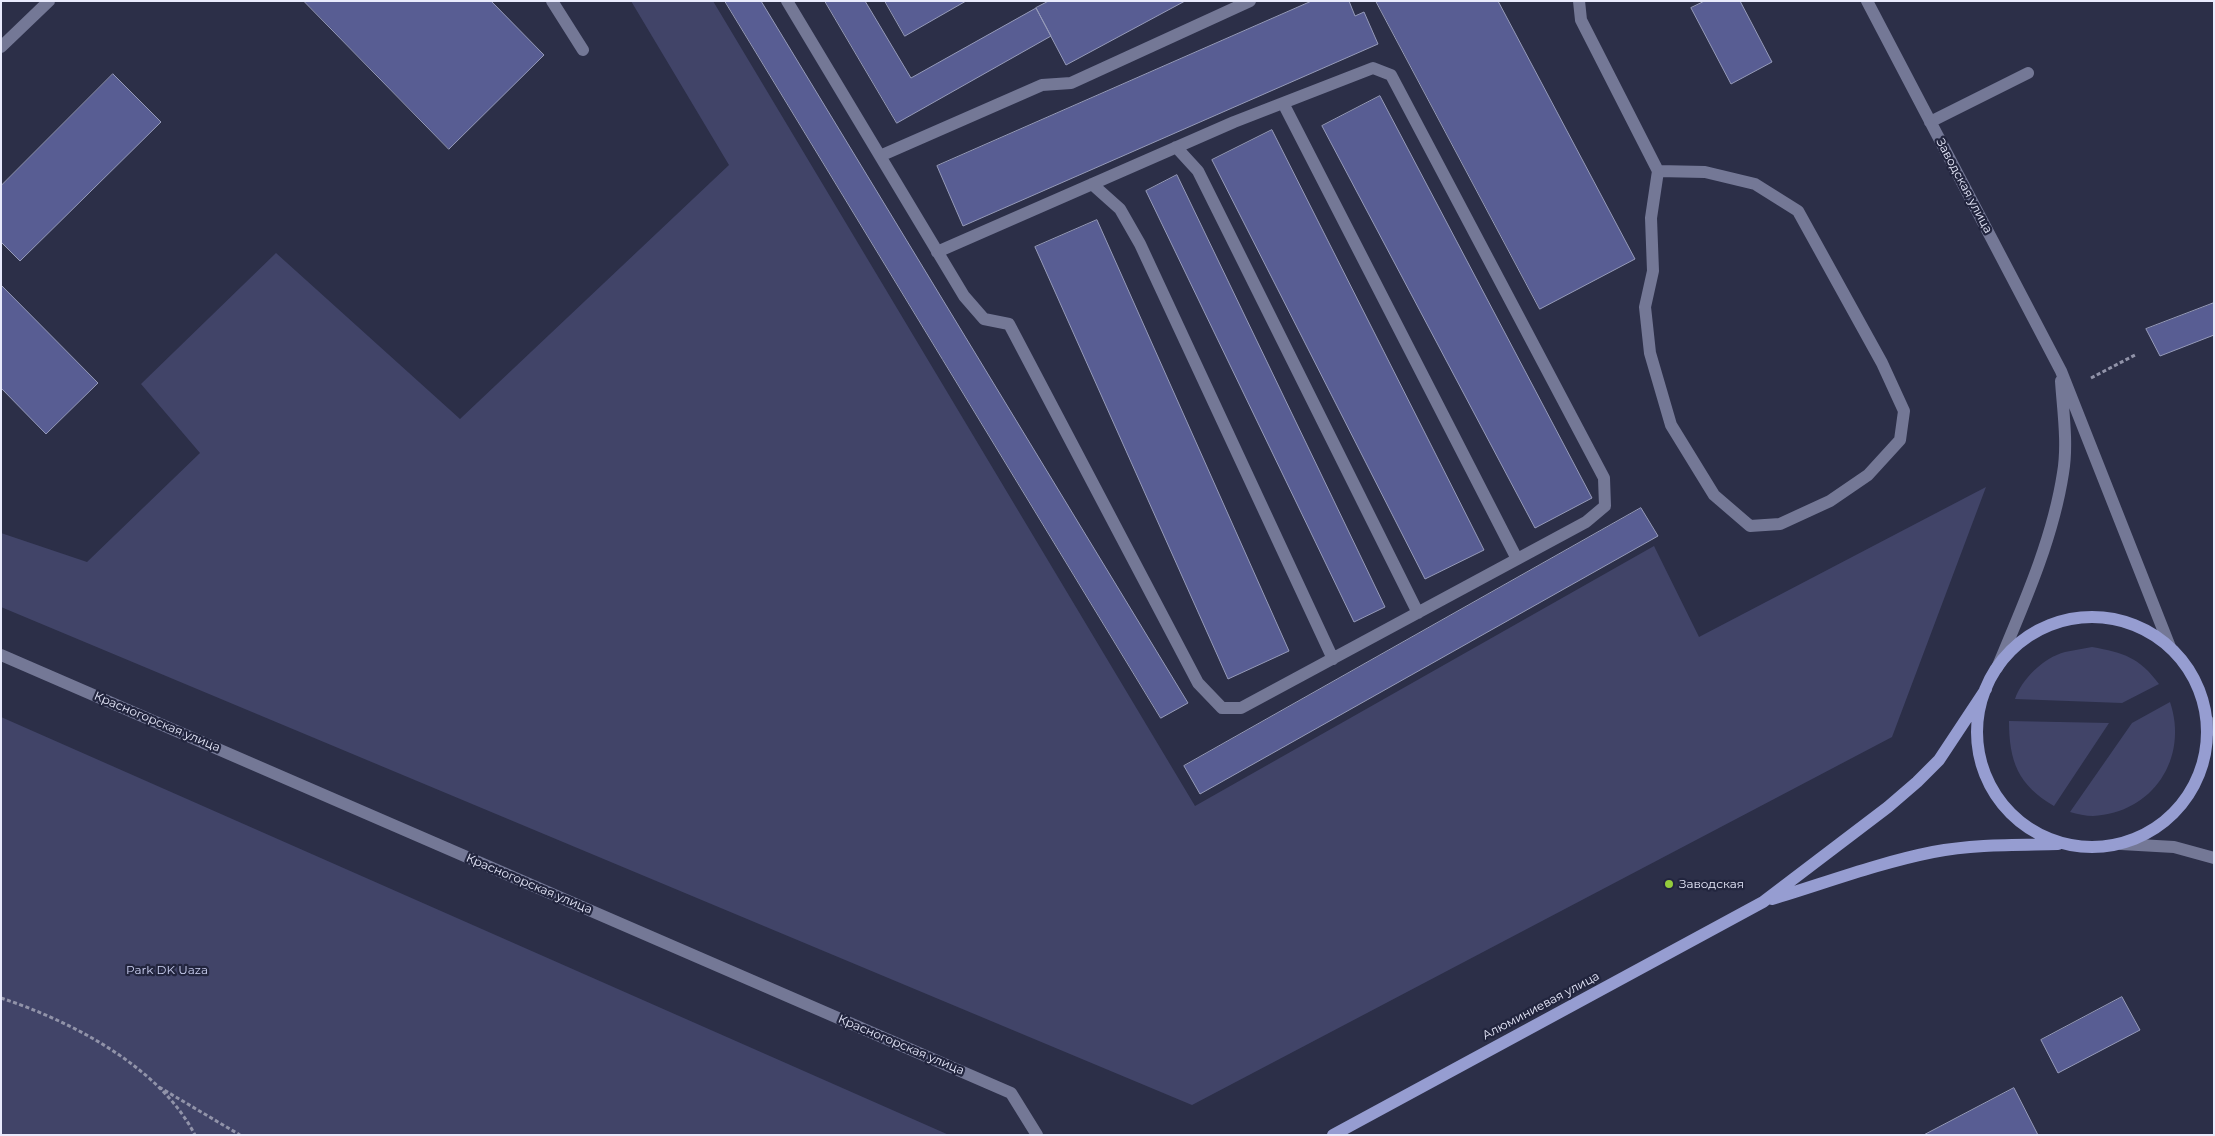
<!DOCTYPE html>
<meta charset="utf-8">
<style>
body{margin:0}
#map{position:relative;width:2215px;height:1136px;overflow:hidden;background:#2c2f48;font-family:Montserrat,sans-serif}
canvas{display:block}
.frame{position:absolute;inset:0;border:2px solid #e9ebfd;pointer-events:none}
</style>
<div id="map">
<canvas width="2215" height="1136"></canvas>
<div class="frame"></div>
</div>
<script>
const g = document.querySelector('canvas').getContext('2d');
g.lineJoin = 'round';
function fillPath(path, color) { g.fillStyle = color; g.fill(path, 'evenodd'); }
function stroke(path, color, width, dash) { g.strokeStyle = color; g.lineWidth = width; g.lineCap = dash ? 'butt' : 'round'; g.setLineDash(dash || []); g.stroke(path); }
function label(font, color, halo, rows, align = 'center') {
  g.font = font + ' Montserrat,sans-serif'; g.lineWidth = 4.5; g.setLineDash([]); g.textBaseline = 'middle'; g.strokeStyle = halo; g.fillStyle = color; for (const [text, x, y, turn = 0] of rows) {
    g.save(); g.translate(x, y); g.rotate((+turn || 0) * Math.PI / 180); g.textAlign = isNaN(turn) ? turn : align; if (halo) g.strokeText(text, 0, 0); g.fillText(text, 0, 0); g.restore();
  }
}
const green = new Path2D(`
 M631 1H713L1195 806 1654 546 1699 637 1986 487 1892 737 1192 1105 1 607V533L87 562 200 453 141 384 276 253 460 419 729 165Z
 M2092 647C2124 653 2139 657 2159 684L2122 703 2015 699C2022 679 2043 658 2065 652 2074 650 2083 649 2092 647Z
 M2170 702C2189 758 2153 813 2093 816 2086 816 2077 814 2070 812L2132 723Z
 M1 717 949 1135H1Z
 M2009 721 2109 723 2054 806C2018 785 2009 761 2009 721Z`);
const building = new Path2D(`
 M304 1H491L544 55 449 149Z
 M725 1H761L1188 703 1161 718Z
 M825 1H865L911 78 1036 8 1051 36 897 123Z
 M885 1H966L905 36Z
 M1049 1H1185L1066 65 1036 8Z
 M1312 1H1349L1355 16 1364 12 1378 44 963 226 937 166Z
 M1376 1H1498L1635 259 1540 309Z
 M1705 1H1740L1772 62 1731 84 1691 8Z
 M113 74 161 122 20 261 1 242V186Z
 M1380 96 1592 498 1535 528 1322 126Z
 M1272 130 1484 550 1425 579 1212 160Z
 M1177 175 1385 607 1354 622 1146 191Z
 M1097 220 1289 651 1228 679 1035 247Z
 M1 285 98 383 46 434 1 388Z
 M2214 303V335L2160 356 2146 329Z
 M1641 508 1658 536 1200 794 1184 766Z
 M2122 997 2140 1030 2058 1073 2041 1040Z
 M2014 1088 2038 1135H1924Z`);
const path = new Path2D(`
 M2091 378 2135 355
 M1 998C71 1021 160 1067 195 1135
 M159 1087 240 1135`);
const minor = new Path2D(`
 M552 1 583 50
 M787 1 964 296 984 319 1009 324 1198 683 1222 708H1241L1586 522 1605 506 1604 478 1391 75 1373 68 1234 122 937 252
 M1579 1 1581 20 1658 171 1651 218 1653 271 1645 307 1650 353 1671 425 1714 495 1750 526 1780 524 1830 501 1868 475 1900 440 1904 411 1882 363 1798 211 1755 184 1705 172 1658 171
 M1867 1 2061 371 2170 647
 M1 47 49 1
 M1283 103 1517 559
 M1930 122 2028 73
 M1176 147 1198 171 1418 613
 M880 156 1042 85 1071 83 1250 1
 M1092 184 1120 209 1140 244 1333 659
 M1 655 1011 1093 1037 1135
 M1997 668C2023 606 2053 539 2063 473 2068 444 2063 411 2061 381
 M2208 721 2214 730
 M2121 844 2174 847 2214 858`);
const major = new Path2D(`
 M1977 732a115 115 0 1 1 230 0a115 115 0 1 1-230 0Z
 M1772 899C1825 883 1878 863 1933 852 1974 844 2016 845 2058 844
 M1333 1135 1763 902 1888 807 1917 782 1939 760 1986 689`);
const markers = [
 [1669,884,5,"#94cc3c"]
];
const streetNames = [
 ["Заводская улица",1964,186,62],
 ["Красногорская улица",157,722,23],
 ["Красногорская улица",529,884,23],
 ["Алюминиевая улица",1541,1006,-28],
 ["Красногорская улица",901,1045,23]
];
const poiNames = [
 ["Заводская",1679,884]
];
const parkNames = [
 ["Park DK Uaza",167,970]
];
fillPath(green, '#414468');
fillPath(building, '#585d93');
stroke(building, '#969bba', 1);
stroke(path, '#9193a9', 3, [4, 2.5]);
stroke(minor, '#747896', 12);
stroke(major, '#969dd1', 12);
for (const [x, y, r, color] of markers) { const dot = new Path2D(); dot.arc(x, y, r, 0, 2 * Math.PI); g.fillStyle = color; g.fill(dot); stroke(dot, '#22253e', 2); }
label('12px', '#e9ebfd', '#22253e', streetNames);
label('12px', '#e9ebfd', '#22253e', poiNames, 'left');
label('12px', '#cacff0', '#22253e', parkNames);
</script>
